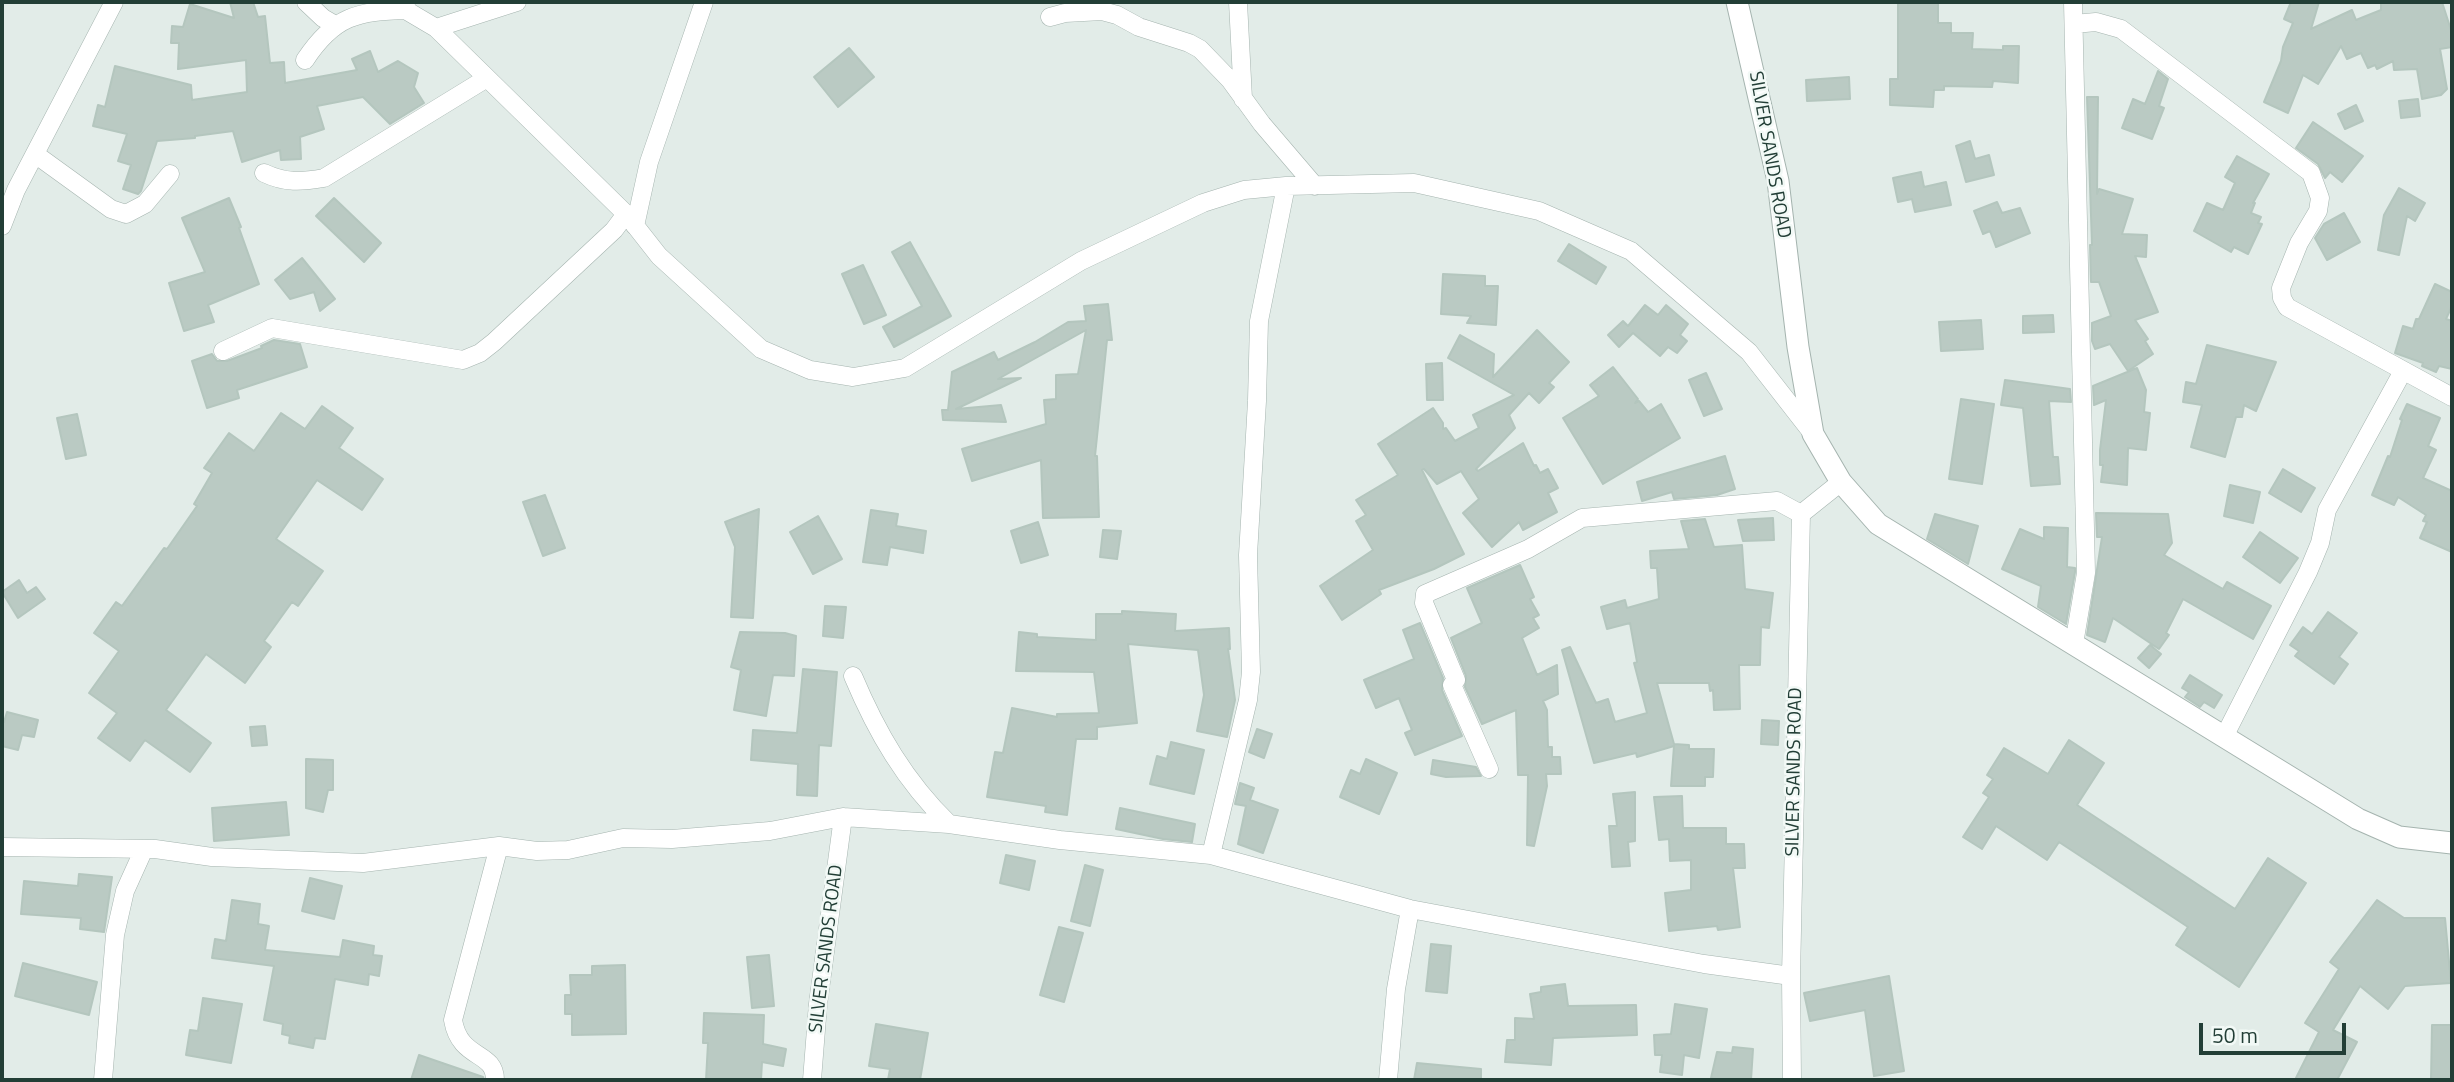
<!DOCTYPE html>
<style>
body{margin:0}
#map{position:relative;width:2454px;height:1082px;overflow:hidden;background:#e2ece8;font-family:"Titillium Web",sans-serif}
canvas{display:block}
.frame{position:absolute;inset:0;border:4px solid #223e36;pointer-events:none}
.scale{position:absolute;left:2199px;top:1023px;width:147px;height:32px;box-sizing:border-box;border:4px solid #223e36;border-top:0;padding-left:9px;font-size:21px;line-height:24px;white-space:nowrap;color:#223e36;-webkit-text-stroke:5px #f2f9f6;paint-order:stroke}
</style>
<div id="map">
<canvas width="2454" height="1082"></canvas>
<div class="frame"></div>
<div class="scale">50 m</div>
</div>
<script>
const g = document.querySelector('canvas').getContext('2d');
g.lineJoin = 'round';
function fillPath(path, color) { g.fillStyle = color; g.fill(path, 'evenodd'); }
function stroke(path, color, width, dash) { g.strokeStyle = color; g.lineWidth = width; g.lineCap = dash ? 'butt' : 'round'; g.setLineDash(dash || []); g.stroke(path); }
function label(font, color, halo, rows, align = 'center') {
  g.font = font + ' "Titillium Web",sans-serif'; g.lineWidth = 5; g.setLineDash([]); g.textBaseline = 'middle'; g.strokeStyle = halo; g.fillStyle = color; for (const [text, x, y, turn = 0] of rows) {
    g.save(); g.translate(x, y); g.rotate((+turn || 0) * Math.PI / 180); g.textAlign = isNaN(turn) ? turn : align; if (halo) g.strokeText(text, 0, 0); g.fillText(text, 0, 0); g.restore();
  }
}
const building = new Path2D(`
 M230 2H253L258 17 265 16 270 63 284 62 285 83 357 70 352 59 370 51 378 72 398 61 418 73 414 87 424 103 390 124 363 97 317 106 324 129 300 137 301 159 281 160 280 150 242 162 233 131 195 136V138L157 141 141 191 138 194 123 189 131 165 118 161 127 134 93 126 98 105 105 107 115 66 191 85 192 100 247 92 246 60 178 69 179 43H171L172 26 183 27 190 4 234 18Z
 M1898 2H1938V23H1951V33H1973L1972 49 2003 50V46H2019L2018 83 1993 81 1992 87 1944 86V90H1934L1933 107 1890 105V79H1898Z
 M2291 2H2319L2311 29 2352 10 2356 20 2381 10V2H2442L2452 33V47L2440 49 2447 89 2441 95 2422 99 2417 69 2394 70 2393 61 2377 69 2375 65 2368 68 2361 53 2347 59 2341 46 2318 84 2303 75 2288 113 2264 102 2281 61 2283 47 2293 23 2284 19Z
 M849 48 874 77 838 107 814 77Z
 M2158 71 2168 79 2159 106 2164 108 2152 139 2122 128 2133 99 2145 104Z
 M1849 77 1850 99 1807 101 1806 80Z
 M2087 97H2098L2097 194 2099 189 2133 199 2122 234 2147 235 2146 257 2135 256 2158 312 2135 320 2148 339 2145 341 2153 354 2128 371 2110 344 2095 349 2092 341V323L2111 316 2099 282H2091L2090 245H2092Z
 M2418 99 2420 116 2401 118 2399 101Z
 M2356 105 2363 121 2345 129 2338 114Z
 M2313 122 2363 156 2342 182 2330 172 2325 178 2318 164 2296 148Z
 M1970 141 1975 159 1989 155 1994 175 1966 182 1956 146Z
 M2237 156 2269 174 2253 203H2255L2251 213 2261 217 2258 223 2262 224 2248 254 2234 247 2231 252 2194 231 2207 203 2223 210 2235 183 2225 177Z
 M1921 172 1924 187 1946 182 1951 205 1915 212 1912 199 1898 202 1893 178Z
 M2399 188 2425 203 2415 221 2407 216 2399 255 2378 250 2384 215Z
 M229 198 241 227 239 228 259 284 208 305 214 322 184 331 169 283 205 272 182 218Z
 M334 198 381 243 364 262 316 216Z
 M1997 202 2002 213 2020 208 2030 233 1996 247 1990 231 1983 234 1974 211Z
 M2344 213 2360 242 2327 260 2315 238 2324 224Z
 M910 242 951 316 894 347 883 327 922 306 892 252Z
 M1569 244 1606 267 1596 284 1558 261Z
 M302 258 335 299 320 311 314 292 290 299 275 280Z
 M863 265 886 315 864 324 842 274Z
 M1443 274 1485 276V286H1498L1496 325 1467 323 1471 316 1441 314Z
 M2435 284 2452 292V306L2446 319 2452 321V369L2439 366 2436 372 2422 366 2423 363 2395 353 2403 326 2413 329 2416 319H2419Z
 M1108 304 1112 340H1107L1095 456H1097L1099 517 1043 518 1041 460 972 481 962 449 1046 424 1044 400 1056 399V375L1078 374 1086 330 998 379 1021 378 956 409 1001 405 1006 422 943 420 942 410H948L952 372 994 352 998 360 1035 342 1068 322 1086 321 1084 306Z
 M1645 305 1658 315 1666 305 1688 324 1680 335 1687 341 1677 353 1668 347 1660 356 1633 333 1619 347 1608 335 1623 321 1628 326Z
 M2053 315 2054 332 2023 333V316Z
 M1981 320 1983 349 1941 351 1939 322Z
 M1537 330 1569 362 1549 383 1554 387 1539 403 1529 393 1509 415 1515 428 1476 469 1478 471 1523 443 1534 466 1536 465 1540 473 1548 469 1558 488 1548 493 1557 512 1523 530 1519 522 1492 547 1463 513 1479 499 1461 471 1437 484 1424 469 1422 470 1464 554 1434 569 1379 590 1381 594 1342 620 1320 586 1373 550 1356 521 1366 515 1356 500 1398 475 1378 444 1433 408 1443 423V429L1446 428 1455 441 1479 428 1473 415 1514 395 1448 358 1460 335 1494 354 1493 377Z
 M274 340 300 344 307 367 237 390 239 398 207 408 192 361 212 354 217 361H227L262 348 261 346Z
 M2207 345 2276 362 2256 411 2244 405 2242 417H2236L2225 457 2191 447 2202 405 2183 402 2186 382 2196 384Z
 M1442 363 1443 400H1427L1426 364Z
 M1613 367 1638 399 1635 403 1639 401 1648 412 1661 404 1680 438 1603 484 1563 418 1599 396 1590 385Z
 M2137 368 2146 390 2144 412 2150 413 2146 450 2128 448 2127 485 2101 482 2103 465H2100V450L2106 400 2094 405 2093 386Z
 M1706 373 1722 409 1704 416 1689 380Z
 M2005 380 2070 389 2071 402 2049 401 2053 457H2058L2060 484 2031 486 2023 408 2001 405Z
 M1961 399 1994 404 1982 484 1949 479Z
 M2407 404 2440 418 2428 446 2436 450 2423 478 2452 491V552L2420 538 2427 522 2423 521 2426 515 2398 497 2394 505 2372 495 2388 456 2390 457 2402 420 2400 419Z
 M322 406 353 428 339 448 383 479 362 510 317 480 276 539 323 571 298 606 292 602 264 641 271 647 245 683 206 654 166 710 211 743 190 772 145 740 130 761 98 738 117 713 89 693 119 651 94 633 116 602 122 606 164 548 167 549 197 506 194 504 212 473 204 468 229 433 254 451 281 413 305 429Z
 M77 414 86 455 66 459 57 418Z
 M1725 456 1735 489 1717 495 1674 499 1672 492 1642 501 1637 482Z
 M2283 469 2315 488 2301 512 2269 493Z
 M2230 485 2260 492 2253 523 2224 516Z
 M545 495 565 548 543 556 523 502Z
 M759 509 753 618 731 617 735 547 725 522Z
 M871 510 898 514 896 526 926 531 923 553 890 547 887 565 863 562Z
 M2096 513 2168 514 2172 543 2164 555 2223 589 2227 582 2271 606 2253 639 2183 599 2166 633 2169 635 2159 649 2113 618 2105 642 2087 635 2102 537H2097Z
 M1935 514 1978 526 1968 564 1927 539Z
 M818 516 842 559 813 574 790 532Z
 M1773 518 1774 540 1743 541 1738 520Z
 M1705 519 1714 547 1742 545 1745 589 1773 593 1769 628 1761 627 1760 665H1739L1740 709 1714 710 1713 690 1710 691 1709 683H1657L1674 744 1689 745V749H1714L1713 777H1705V786H1671L1674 746 1637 757 1636 753 1594 763 1562 650 1570 647 1596 703 1608 699 1615 722 1647 713 1634 663 1637 662 1630 623 1607 629 1601 607 1625 600 1627 608 1659 599 1657 568H1651L1650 551 1689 549 1681 521Z
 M1038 522 1048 555 1021 563 1011 531Z
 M2044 527 2068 528 2067 567 2075 568V572L2066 624 2038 607 2041 586 2002 569 2020 529 2044 539Z
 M1103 530 1121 531 1117 559 1100 557Z
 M2260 532 2298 558 2280 583 2243 557Z
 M1520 565 1534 597 1530 599 1539 615 1533 618 1539 628 1522 638 1537 675 1557 665 1558 694 1543 701 1547 710 1548 747H1552V757H1560L1561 774H1546L1547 786 1534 846 1527 845 1528 775H1518L1516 710 1482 724 1465 687 1466 676 1451 638 1482 623 1467 588Z
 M19 580 27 593 36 587 45 599 18 618 2 592Z
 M825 606 846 607 843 638 823 636Z
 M1122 611 1176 614 1175 631 1229 628 1230 649H1228L1235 700 1227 737 1197 731 1204 695 1198 650 1128 644 1137 723 1097 727V739H1076L1067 815 1045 812 1046 806 987 797 995 752 1003 753 1012 708 1057 717V714L1099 713 1094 672 1016 671 1019 632 1037 634V637L1096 640V614H1122Z
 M2328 612 2357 633 2339 657 2348 664 2334 684 2295 656 2299 651 2290 645 2303 627 2312 634Z
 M1420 623 1443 678 1442 690 1462 736 1415 755 1405 733 1412 730 1399 698 1376 708 1364 680 1414 659 1403 630Z
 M740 632 785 633 796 636 794 676 773 675 766 716 734 710 741 670 731 667Z
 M2150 645 2161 654 2149 668 2138 658Z
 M803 669 837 672 831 746 819 745 817 796 797 795 798 764 751 760 753 730 797 733Z
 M2190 675 2222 695 2214 708 2204 702 2200 707 2185 697 2189 692 2182 688Z
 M7 712 38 720 34 737 22 735 18 750 2 746V721L4 722Z
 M1762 720 1779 721 1778 745 1761 744Z
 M265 726 267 745 252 746 250 727Z
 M1257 729 1272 734 1264 758 1249 752Z
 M2069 740 2104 763 2077 805 2235 909 2268 858 2306 883 2239 987 2176 945 2188 927 2059 842 2047 860 1996 826 1982 849 1963 837 1989 797 1983 793 1993 779 1987 775 2004 748 2048 774Z
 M1171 742 1204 750 1194 794 1150 784 1157 756 1167 759Z
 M306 759 333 760V790H328L323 812 306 808Z
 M1366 759 1397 773 1379 814 1340 797 1351 770 1360 774Z
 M1433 760 1476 767 1481 776 1446 777 1431 774Z
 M1240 783 1254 788 1250 800 1278 810 1263 853 1238 844 1246 806 1235 804Z
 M1635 792V841L1628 842 1630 866 1612 867 1609 826H1617L1613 794Z
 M1682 796 1683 828H1726V844H1744L1745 868H1733L1740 927 1718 930 1717 926 1669 931 1665 893 1691 890V860L1670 861 1669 839 1659 840 1654 797Z
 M286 802 289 835 214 841 212 808Z
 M1120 808 1195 824 1192 842 1163 839 1116 829Z
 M1006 855 1035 861 1029 890 1000 883Z
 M1085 865 1103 870 1090 926 1071 921Z
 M79 874 112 877 104 932 80 929 81 918 21 914 24 881 78 886Z
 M310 878 342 886 334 919 302 911Z
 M232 900 260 904 258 924 269 926 265 950 340 957 343 940 374 946 373 955 382 956 379 976 369 974 368 985 335 979 325 1039 315 1038 313 1048 289 1043 290 1036 282 1034 283 1024 264 1020 274 966 212 958 215 939 226 941Z
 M2377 900 2404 918H2445L2451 983 2405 986 2388 1009 2360 986 2333 1030 2357 1042 2337 1080H2295L2319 1032 2305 1023 2339 969 2330 962Z
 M1059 927 1083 933 1064 1002 1040 995Z
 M1431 944 1451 946 1447 993 1426 991Z
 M769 955 774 1006 752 1008 747 957Z
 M23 963 97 982 89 1015 15 996Z
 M625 965 626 1034 572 1035V1014H565V995H571L570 975H592V966Z
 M1889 976 1904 1071 1874 1076 1865 1010 1810 1021 1804 993Z
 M1565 984 1568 1006 1636 1005 1637 1035 1553 1038 1551 1065 1505 1062 1507 1040H1515V1018L1534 1019 1530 994 1541 992V987Z
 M203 998 242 1004 231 1063 186 1055 190 1030 198 1031Z
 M1675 1004 1707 1009 1699 1058 1684 1055 1682 1075 1660 1072 1662 1055H1655L1654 1035 1671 1034Z
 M704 1013 764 1015 763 1044 786 1049 783 1066 762 1062 761 1080H706L708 1043H703Z
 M876 1024 928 1033 920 1080H888L890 1069 869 1066Z
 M2432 1025H2452V1080H2431Z
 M1733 1047 1753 1049 1751 1080H1720L1711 1078 1717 1052 1732 1053Z
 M419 1055 483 1077 484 1080H411Z
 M1417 1063 1481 1069V1080H1414Z`);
const minor = new Path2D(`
 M306 2 323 18 335 25
 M392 2 436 28 626 214 659 256 761 349 810 370 853 377 905 368 1081 261 1203 203 1244 190 1286 186 1414 183 1539 211 1631 251 1749 352 1813 434
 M1238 2 1243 99
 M2073 2 2086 573 2074 644
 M1050 17 1065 13 1102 11 1117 15 1139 27 1189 43 1200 49 1230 80 1262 124 1315 186
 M2074 24 2096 22 2121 29 2311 173 2320 198 2318 211 2299 243 2281 288 2282 298 2287 307 2452 397
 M436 28 517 2
 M305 60C334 16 357 11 408 10
 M35 154 111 209 126 214 145 204 170 174
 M264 173C285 183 301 182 324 178L487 78
 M2 226 16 190 114 2
 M635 226 649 162 704 2
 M223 351 272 328 463 360 480 353 494 342 614 230 626 214
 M1801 514 1841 482
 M853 676C877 733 905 781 949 824
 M2224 737 2308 572 2320 543 2327 510 2403 371
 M1489 769 1452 685 1456 680 1424 603 1425 594 1528 549 1582 518 1777 501 1801 514
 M2 847 155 849 212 857 363 863 499 846 537 851 568 850 623 838 672 839 770 831 843 817 949 824 1060 840 1211 855 1410 909 1704 964 1791 976
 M1211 855 1248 700 1251 672 1248 555 1257 401 1259 321 1286 186
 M103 1080 115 935 125 891 144 849
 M495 1080C495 1050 460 1061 453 1020L499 846
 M812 1080 818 1004 843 817
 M1388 1080 1396 989 1410 909
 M1792 1080 1791 976 1801 514`);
const tertiary = new Path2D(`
 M1737 2 1778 181 1798 347 1813 434 1841 482 1878 524 2358 819 2399 837 2452 843`);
const streetNames = [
 ["SILVER SANDS ROAD",1769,155,80],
 ["SILVER SANDS ROAD",1795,772,-89],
 ["SILVER SANDS ROAD",827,949,-83]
];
fillPath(building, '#bacac3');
stroke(building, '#b4c6be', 2);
stroke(minor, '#a5b4af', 19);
stroke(tertiary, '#a5b4af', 23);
stroke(minor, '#fff', 18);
stroke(tertiary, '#fff', 21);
label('19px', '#223e36', '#f2f9f6', streetNames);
</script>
